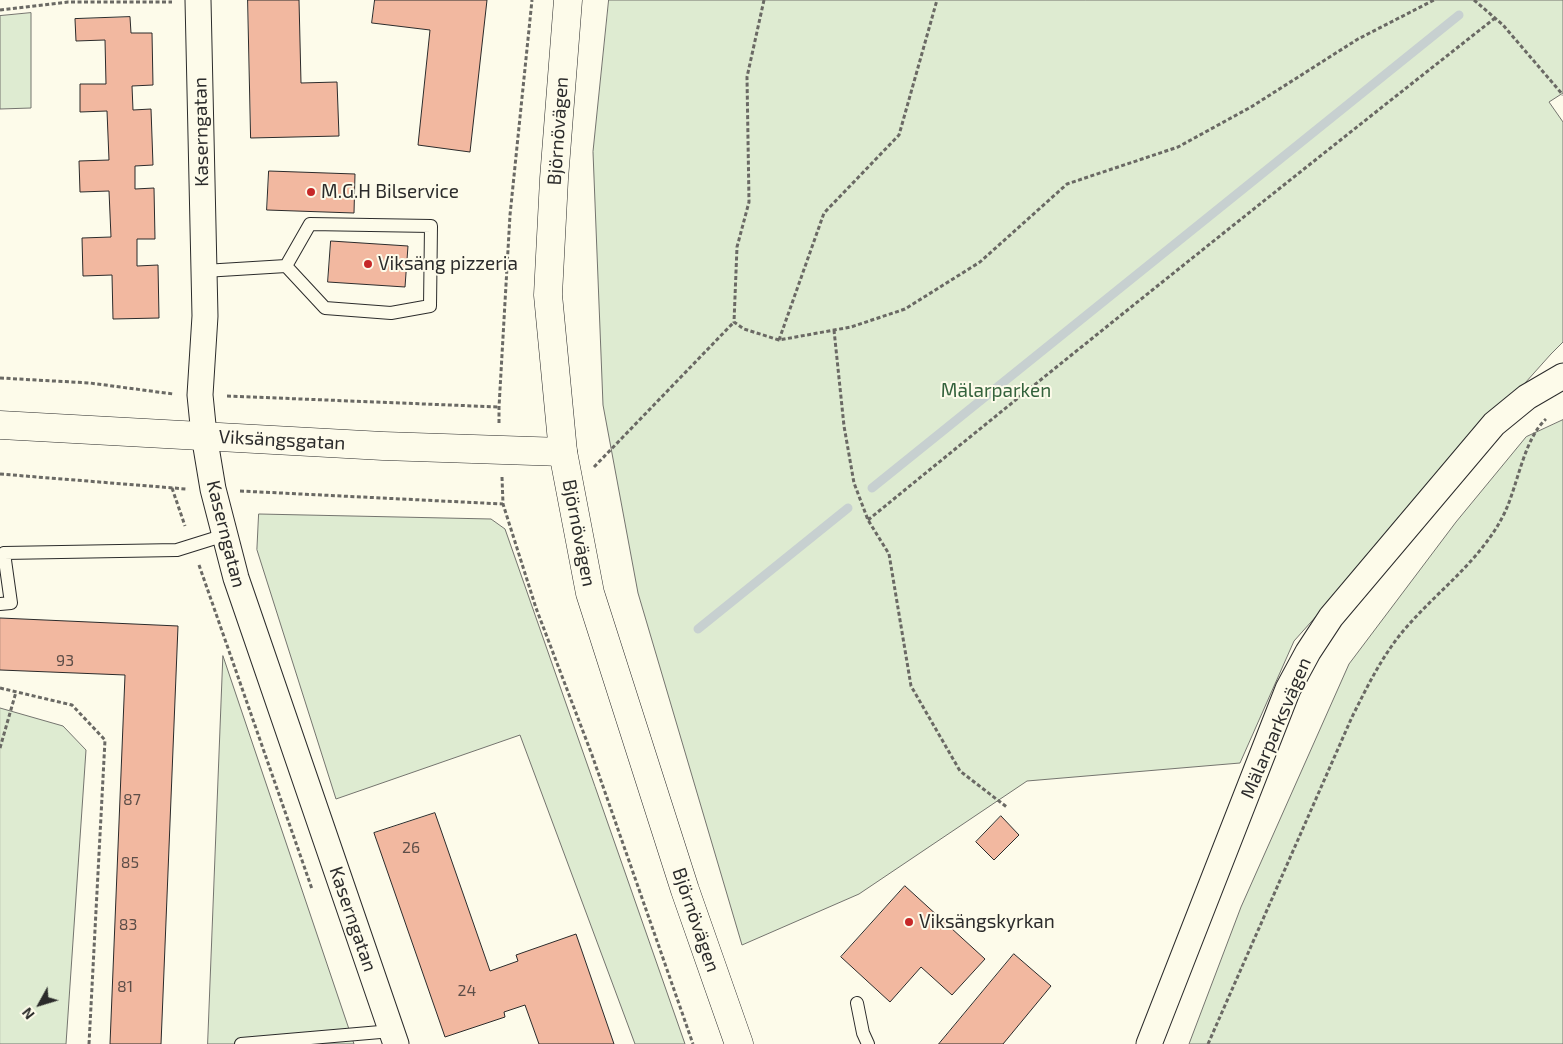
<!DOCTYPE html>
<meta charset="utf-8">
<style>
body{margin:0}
#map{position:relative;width:1563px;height:1044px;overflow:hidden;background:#fdfbea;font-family:"Exo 2",sans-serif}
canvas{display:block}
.north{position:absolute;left:15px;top:979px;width:50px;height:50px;-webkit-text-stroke:4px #fdfbea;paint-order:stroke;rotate:231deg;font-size:14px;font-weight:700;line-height:20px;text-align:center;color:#2b2b2b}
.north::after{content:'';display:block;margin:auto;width:18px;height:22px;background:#2b2b2b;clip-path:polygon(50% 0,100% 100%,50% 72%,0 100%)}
</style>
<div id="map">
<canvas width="1563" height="1044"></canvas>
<div class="north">N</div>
</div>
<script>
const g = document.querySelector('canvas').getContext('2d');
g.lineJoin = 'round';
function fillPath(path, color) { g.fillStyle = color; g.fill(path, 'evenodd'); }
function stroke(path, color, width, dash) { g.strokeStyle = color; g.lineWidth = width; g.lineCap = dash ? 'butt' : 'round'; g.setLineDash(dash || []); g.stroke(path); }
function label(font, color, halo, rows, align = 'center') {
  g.font = font + ' "Exo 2",sans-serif'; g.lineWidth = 4; g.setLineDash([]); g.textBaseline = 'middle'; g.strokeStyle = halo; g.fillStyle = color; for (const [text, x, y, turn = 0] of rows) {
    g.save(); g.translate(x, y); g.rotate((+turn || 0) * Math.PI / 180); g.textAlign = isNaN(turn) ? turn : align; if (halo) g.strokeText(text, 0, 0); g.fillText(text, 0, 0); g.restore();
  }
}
const green = new Path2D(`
 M609 0H1563V93L1549 102 1563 122V342L1551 354 1294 641 1240 763 1027 781 859 894 742 945 638 593 603 405 593 152Z
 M31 13V108L0 109V16Z
 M1563 420V1044H1189L1241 907 1349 664 1456 522 1526 437Z
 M259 514 491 519 505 529 685 1044H635L520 735 336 799 257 550Z
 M223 656 354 1044H208Z
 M0 708 63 726 86 750 66 1044H0Z`);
const stream = new Path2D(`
 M872 488 1459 15
 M698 629 848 508`);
const building = new Path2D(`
 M248 0H299L301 83 337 82 339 136 251 138Z
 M375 0H487L470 152 418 145 430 30 372 23Z
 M130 17 131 33H152L153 85 132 86 133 110 151 109 153 165 135 166V189L154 188 155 239H137V266L158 265 159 318 113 319 112 275 83 276 82 238 111 237 109 191 80 192 79 161 109 160 107 111 80 112V84H106L105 40 76 41 75 19Z
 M269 171 355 174 354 213 267 210Z
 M331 241 408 246 405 287 328 282Z
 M0 618 178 626 161 1044H110L125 675 0 670Z
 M435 813 490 971 518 961 516 955 576 934 614 1044H539L525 1005 504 1012 505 1017 445 1037 374 833Z
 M1001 816 1019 835 994 860 976 842Z
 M905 886 985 959 952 995 921 967 890 1002 841 957Z
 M1014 954 1051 986 1003 1044H939Z`);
const path = new Path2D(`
 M764 0 747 77 749 202 737 247 734 322 744 329 779 340 851 327 905 309 980 262 1067 184 1178 147 1251 107 1358 39 1434 0
 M1474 0 1503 25 1563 95
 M0 10 68 2H172
 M834 330 844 426 854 483 868 520 889 554 911 686 960 771 1008 808
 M779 340 824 213 899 135 937 0
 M0 378 90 383 173 394
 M227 396 499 407
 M499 423V407L510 215 532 0
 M594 467 734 322
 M0 474 186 489
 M502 477 503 504 536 608 592 755 693 1044
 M172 488 185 526
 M240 491 503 504
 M868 520C1075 351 1284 184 1495 18
 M199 565 312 889
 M0 688 72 705 105 740 89 1044
 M0 748 16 692
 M1208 1044 1352 717C1367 687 1382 656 1404 630 1438 590 1482 560 1505 512 1518 484 1524 439 1546 419`);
const service = new Path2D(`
 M204 271 286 266 325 308 391 313 430 306 431 226 310 224 286 266
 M0 604 11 603 4 553 177 550 225 535
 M857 1003 863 1033 868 1044
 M241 1044 392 1031`);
const minor = new Path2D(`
 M198 0 205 316 200 395 204 435 213 489 236 578 396 1044
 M1149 1044 1288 689 1308 652 1331 617 1494 424 1527 397 1563 376`);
const tertiary = new Path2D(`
 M0 425 383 446 563 452`);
const secondary = new Path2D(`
 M568 0 554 179 548 295 563 452 590 593 685 890 739 1044`);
const markers = [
 [311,192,5,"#c62828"],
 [368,264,5,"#c62828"],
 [909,922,5,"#c62828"]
];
const numberNames = [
 ["93",65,661],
 ["87",132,800],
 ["26",411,848],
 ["85",130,863],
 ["83",128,925],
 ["81",125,987],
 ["24",467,991]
];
const streetNames = [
 ["Björnövägen",558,131,-86],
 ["Kaserngatan",201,132,-91],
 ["Viksängsgatan",282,440,3],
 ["Björnövägen",579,533,79],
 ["Kaserngatan",226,534,76],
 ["Mälarparksvägen",1276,728,-67],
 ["Kaserngatan",353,919,71],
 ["Björnövägen",696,920,71]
];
const poiNames = [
 ["M.G.H Bilservice",321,192],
 ["Viksäng pizzeria",378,264],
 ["Viksängskyrkan",919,922]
];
const parkNames = [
 ["Mälarparken",996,391]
];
fillPath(green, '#deebd1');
stroke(green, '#74746e', 1);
stroke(stream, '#c7d0d0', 9);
fillPath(building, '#f2b8a0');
stroke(building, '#2b2b2b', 1);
stroke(service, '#2b2b2b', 14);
stroke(minor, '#2b2b2b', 27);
stroke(tertiary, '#2b2b2b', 29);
stroke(secondary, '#2b2b2b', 29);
stroke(path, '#6a6964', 3, [4, 2.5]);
stroke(service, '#fdfbea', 12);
stroke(minor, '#fdfbea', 25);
stroke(tertiary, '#fdfbea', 28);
stroke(secondary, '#fdfbea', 28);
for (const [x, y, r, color] of markers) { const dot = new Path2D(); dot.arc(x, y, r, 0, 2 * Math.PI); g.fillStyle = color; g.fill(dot); stroke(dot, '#fdfbea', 2); }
label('16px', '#5d4e48', null, numberNames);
label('19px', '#2b2b2b', '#fdfbea', streetNames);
label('19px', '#2b2b2b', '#fdfbea', poiNames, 'left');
label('19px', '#34623c', '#fdfbea', parkNames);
</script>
